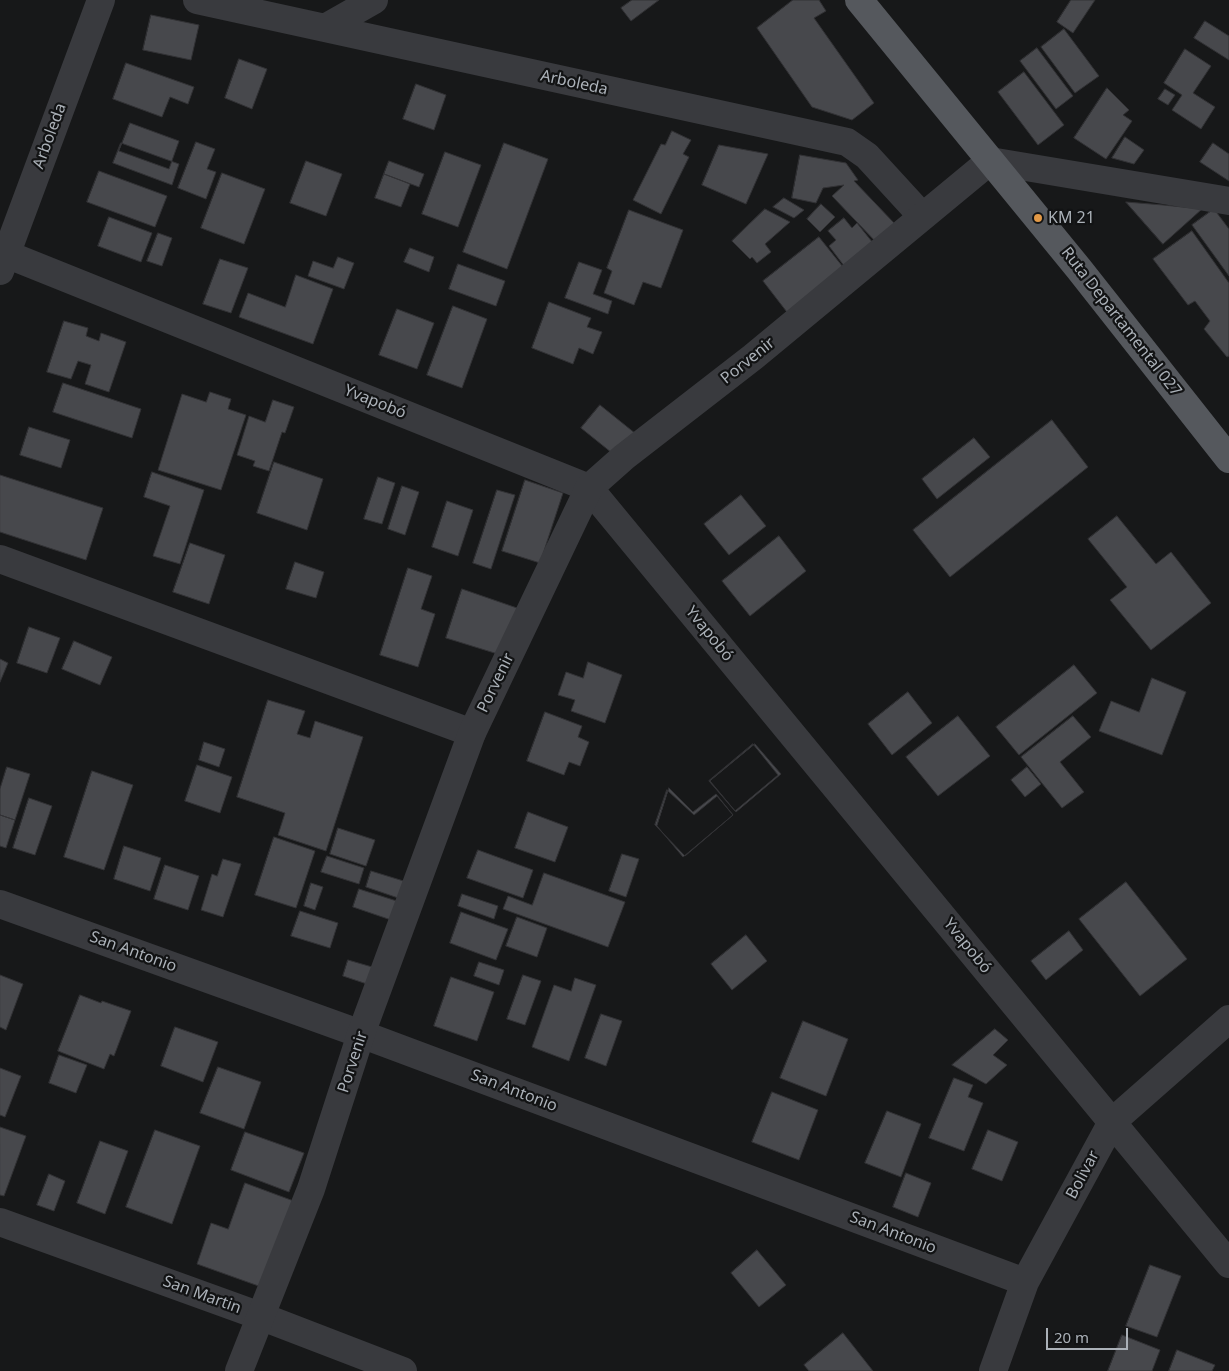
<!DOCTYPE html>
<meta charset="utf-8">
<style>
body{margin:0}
#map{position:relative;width:1229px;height:1371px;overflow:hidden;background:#171819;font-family:"Noto Sans",sans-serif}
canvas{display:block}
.scale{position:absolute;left:1046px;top:1328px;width:82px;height:22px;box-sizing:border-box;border:2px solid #abb1b8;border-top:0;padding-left:6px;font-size:15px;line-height:18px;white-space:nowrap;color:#abb1b8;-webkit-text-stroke:4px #121314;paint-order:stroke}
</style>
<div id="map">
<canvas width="1229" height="1371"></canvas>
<div class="scale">20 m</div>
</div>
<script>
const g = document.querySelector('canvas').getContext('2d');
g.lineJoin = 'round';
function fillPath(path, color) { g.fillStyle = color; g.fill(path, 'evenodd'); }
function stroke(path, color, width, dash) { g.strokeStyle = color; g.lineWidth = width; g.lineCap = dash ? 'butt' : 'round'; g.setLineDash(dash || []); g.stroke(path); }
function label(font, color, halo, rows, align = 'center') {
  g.font = font + ' "Noto Sans",sans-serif'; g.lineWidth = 4.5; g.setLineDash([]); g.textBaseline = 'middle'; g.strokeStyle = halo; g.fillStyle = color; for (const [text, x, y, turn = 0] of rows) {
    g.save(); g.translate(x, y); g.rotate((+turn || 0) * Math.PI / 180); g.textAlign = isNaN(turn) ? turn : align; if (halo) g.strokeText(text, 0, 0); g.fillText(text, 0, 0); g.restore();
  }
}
const building = new Path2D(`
 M632 0H659L631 21 621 8Z
 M793 0H819L826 11 814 18 874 103 852 120 812 107 757 28Z
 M1071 0H1095L1073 33 1057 22Z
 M151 15 199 25 191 60 143 50Z
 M1205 21 1229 36V60L1194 38Z
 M1064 29 1099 76 1075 93 1041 47Z
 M1037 48 1073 96 1056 109 1020 61Z
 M1185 49 1211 66 1193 93 1215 107 1201 129 1172 110 1182 95 1164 83Z
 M239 59 267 69 252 109 225 98Z
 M126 63 194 87 188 104 170 97 162 117 113 99Z
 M1024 72 1064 125 1038 145 998 92Z
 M416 84 446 95 434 130 403 119Z
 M1107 88 1129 110 1123 115 1132 121 1106 159 1074 138Z
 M1165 89 1175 95 1168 105 1158 99Z
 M130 123 179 141 169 169 119 151Z
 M672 131 691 140 683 154 689 157 661 214 633 200 661 144 665 145Z
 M1125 137 1144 150 1134 164 1112 158Z
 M196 142 215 149 207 169 216 172 206 199 178 188Z
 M121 143 179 164 172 185 113 163Z
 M504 143 548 159 507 269 463 252Z
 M1213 143 1229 154V181L1200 162Z
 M719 145 768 154 746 204 702 185Z
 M445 152 481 165 458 227 422 214Z
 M800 155 846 163 858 180 854 181 895 224 876 242 832 196 844 185 823 188 816 203 792 198Z
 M306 161 342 174 326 216 290 203Z
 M389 161 424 174 419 187 384 174Z
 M99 171 167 196 155 227 87 202Z
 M222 173 265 189 244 244 201 228Z
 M384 174 410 184 401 207 375 198Z
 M784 198 804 210 794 218 773 207Z
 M1126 202 1163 205 1202 209 1163 244Z
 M821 204 835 217 820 232 807 219Z
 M765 209 790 222 765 244 771 252 757 263 752 257 750 259 732 241Z
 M1214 209 1229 229V276L1192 225Z
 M629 210 683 230 661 288 643 282 634 305 604 293 612 271 607 268Z
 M109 217 152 233 141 262 98 246Z
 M844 218 852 228 857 223 877 248 848 271 829 246 836 240 828 231Z
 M1192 231 1229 283V356L1227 357 1204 329 1210 321 1195 301 1188 305 1153 259Z
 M158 233 172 238 162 266 147 261Z
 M819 237 847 272 790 316 763 281Z
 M410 248 434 257 429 272 404 262Z
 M338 257 354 263 344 289 308 276 313 261 333 268Z
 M220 259 248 268 231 313 203 304Z
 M579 262 602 270 593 294 612 301 608 314 565 298Z
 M458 264 505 281 496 306 449 289Z
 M296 275 333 289 313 344 239 317 248 293 285 307Z
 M549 302 591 318 587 327 602 332 593 354 579 348 573 364 532 348Z
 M453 306 487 319 462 388 427 375Z
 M397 309 434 323 417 369 379 355Z
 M64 321 88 328 86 336 99 341 101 333 126 342 109 392 85 384 91 365 78 361 71 379 47 372Z
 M63 383 141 409 132 438 53 412Z
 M210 392 231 399 228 409 246 415 221 490 158 470 182 394 206 402Z
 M273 400 294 407 285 433 282 432 269 471 253 466 255 461 237 455 249 416 265 422Z
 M600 405 636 434 617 457 581 428Z
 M1052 420 1088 467 950 577 913 530Z
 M29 427 70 440 61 468 20 455Z
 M974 438 990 457 937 499 922 479Z
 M274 462 323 479 307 530 257 513Z
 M152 472 204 490 180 564 153 556 170 506 144 497Z
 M0 475 103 508 86 560 0 532Z
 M378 477 395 483 382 524 364 519Z
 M525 480 563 493 540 563 502 551Z
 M402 486 419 492 405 535 388 529Z
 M497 490 515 495 491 569 473 563Z
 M741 495 766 526 729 555 704 524Z
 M447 501 473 510 458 556 432 547Z
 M1117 516 1156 564 1171 552 1211 603 1151 650 1110 600 1127 587 1088 539Z
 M779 536 806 571 750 616 722 581Z
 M190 543 225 555 209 604 173 592Z
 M295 562 324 572 316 598 286 589Z
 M408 568 432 576 421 609 435 614 418 667 380 655Z
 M462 589 517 608 501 655 446 638Z
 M29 627 60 638 47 673 17 663Z
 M74 641 112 657 100 685 62 669Z
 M0 659 8 663 0 682Z
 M588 662 622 675 605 723 571 711 575 700 558 695 566 672 583 678Z
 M1074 665 1097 693 1019 755 996 727Z
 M1152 678 1186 692 1162 755 1099 731 1111 701 1139 712Z
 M908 692 932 723 892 755 868 724Z
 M268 700 305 711 297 734 310 738 315 721 363 737 326 851 278 835 285 813 237 797Z
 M545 712 582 726 578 737 589 742 580 766 569 762 564 775 527 761Z
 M958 716 990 756 938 796 906 757Z
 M1073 716 1091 737 1060 762 1084 792 1062 808 1021 757Z
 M204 742 225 749 219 767 199 760Z
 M753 744 778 775 735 811 709 781Z
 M755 744 781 774 736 812 710 781Z
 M197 765 232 777 220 813 185 801Z
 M7 767 30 774 15 820 0 815V789Z
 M1027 767 1041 784 1025 797 1011 780Z
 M92 771 133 785 104 870 64 857Z
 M669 788 693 812 716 794 733 815 683 857 657 826Z
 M667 790 694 815 717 796 733 815 685 856 655 825Z
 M29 798 52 806 35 855 13 848Z
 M528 812 568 827 555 862 515 848Z
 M0 815 15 820 6 848 0 846Z
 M338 828 375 840 366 866 330 854Z
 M274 837 315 851 296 908 255 895Z
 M124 846 161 858 150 891 114 879Z
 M478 850 533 870 523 898 467 878Z
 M622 854 639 859 626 897 609 891Z
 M327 856 364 868 359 884 321 872Z
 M223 859 241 864 223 917 201 910 212 874 217 876Z
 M165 865 199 876 188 910 154 899Z
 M371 871 410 883 404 900 366 887Z
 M544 873 625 902 608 947 503 909 508 896 532 905Z
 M1126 882 1187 959 1140 996 1079 919Z
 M311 883 323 887 315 910 304 906Z
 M359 889 403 903 397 922 353 907Z
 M462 894 498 906 494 919 458 906Z
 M300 911 338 923 330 948 291 936Z
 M461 912 508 929 496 960 450 943Z
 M517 917 547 928 537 957 506 946Z
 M1069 931 1083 950 1046 980 1031 961Z
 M746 935 767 961 732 990 711 964Z
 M348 960 379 969 373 986 343 976Z
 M479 962 504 970 499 985 474 976Z
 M0 975 23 984 6 1030 0 1027Z
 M523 975 541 981 525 1025 507 1019Z
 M451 977 494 992 477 1041 434 1026Z
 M575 978 596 985 569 1061 532 1047 554 985 571 991Z
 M80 995 101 1003 102 1001 131 1011 114 1056 110 1054 104 1069 58 1051Z
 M601 1014 622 1021 606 1066 585 1058Z
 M803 1021 848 1039 826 1096 780 1078Z
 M175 1027 218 1042 203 1082 161 1066Z
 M995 1029 1008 1040 993 1055 1007 1065 986 1084 952 1065Z
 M59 1055 87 1065 76 1093 49 1083Z
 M218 1067 261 1082 244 1129 200 1113Z
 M0 1068 21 1076 5 1117 0 1115Z
 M954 1078 973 1085 968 1097 983 1103 964 1151 929 1138Z
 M772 1092 818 1110 799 1160 752 1142Z
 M887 1111 921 1124 901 1177 865 1163Z
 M0 1127 26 1136 4 1196 0 1195Z
 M155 1130 200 1146 172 1224 126 1207Z
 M988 1130 1018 1142 1002 1181 972 1169Z
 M245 1132 304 1153 289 1192 231 1170Z
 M100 1141 128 1151 105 1214 77 1203Z
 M906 1173 931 1183 918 1217 893 1207Z
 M49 1174 65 1181 54 1211 37 1205Z
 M245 1183 299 1203 267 1289 197 1264 211 1223 228 1229Z
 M757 1250 786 1285 759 1307 731 1273Z
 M1150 1265 1181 1276 1157 1337 1126 1326Z
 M843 1333 873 1371H809L804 1365Z
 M1122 1335 1160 1350 1152 1371H1108Z
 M1177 1350 1215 1365 1212 1371H1169Z`);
const minor = new Path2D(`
 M197 0 847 142 867 156 922 216
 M325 28 374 0
 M990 161 1229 201
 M6 254 589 488 1229 1264
 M0 271 101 0
 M0 559 472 733
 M0 904 361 1034 1025 1282
 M0 1222 260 1316 403 1371
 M993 1371 1025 1282 1112 1122 1229 1019`);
const tertiary = new Path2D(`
 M239 1371 311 1189 361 1034 472 733 589 488 624 457 753 357 990 161`);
const primary = new Path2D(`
 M859 0 1079 269 1229 459`);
const markers = [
 [1038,218,5,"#e29947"]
];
const streetNames = [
 ["Arboleda",574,83,12],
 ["Arboleda",50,136,-70],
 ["Ruta Departamental 027",1121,322,52],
 ["Porvenir",748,361,-39],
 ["Yvapobó",375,402,22],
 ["Yvapobó",709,634,51],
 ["Porvenir",496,683,-64],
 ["Yvapobó",967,946,51],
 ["San Antonio",133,952,20],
 ["Porvenir",353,1062,-72],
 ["San Antonio",514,1091,21],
 ["Bolivar",1083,1175,-62],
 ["San Antonio",893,1233,21],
 ["San Martin",202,1295,20]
];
const poiNames = [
 ["KM 21",1048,218]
];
fillPath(building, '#47484c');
stroke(building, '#323235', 1);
stroke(minor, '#393a3e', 28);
stroke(tertiary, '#393a3e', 28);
stroke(primary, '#55585d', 28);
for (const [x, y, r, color] of markers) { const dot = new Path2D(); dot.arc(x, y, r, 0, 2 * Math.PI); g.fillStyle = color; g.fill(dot); stroke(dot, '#121314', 2); }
label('16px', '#abb1b8', '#121314', streetNames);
label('16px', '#abb1b8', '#121314', poiNames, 'left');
</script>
